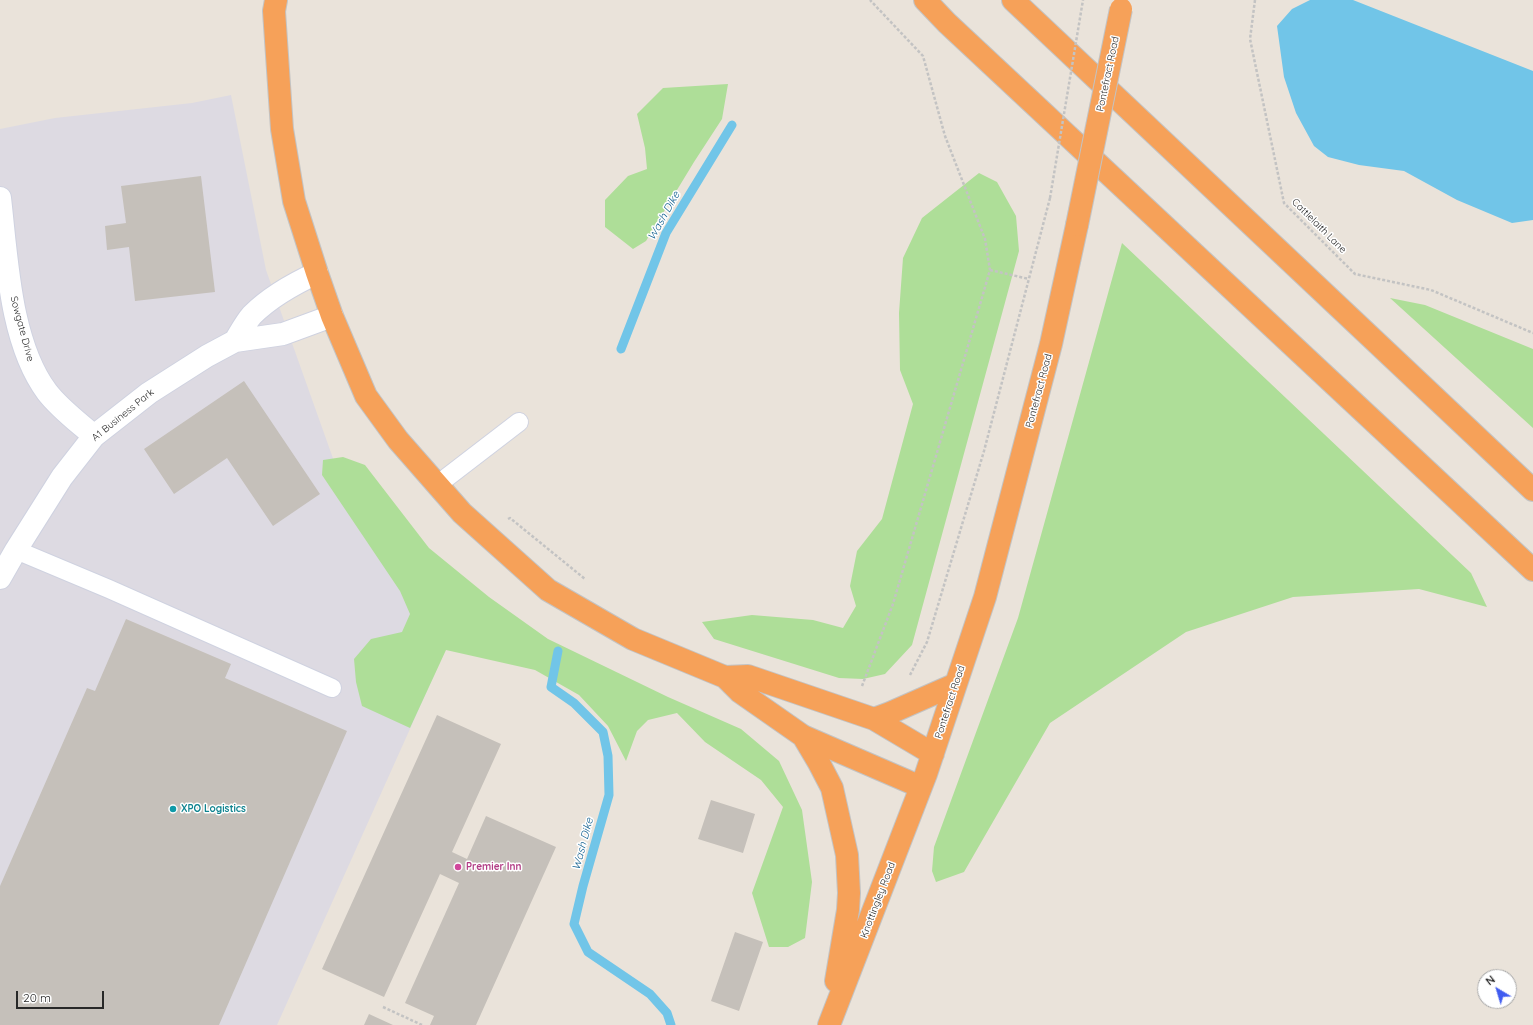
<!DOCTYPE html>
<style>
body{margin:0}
#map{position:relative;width:1533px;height:1025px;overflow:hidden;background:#eae3da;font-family:Quicksand,sans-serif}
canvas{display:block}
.north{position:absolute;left:1477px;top:969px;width:40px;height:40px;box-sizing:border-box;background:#fff;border:1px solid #a9a9a9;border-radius:50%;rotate:322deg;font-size:11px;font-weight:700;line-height:16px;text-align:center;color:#282828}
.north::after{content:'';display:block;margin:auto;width:14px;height:18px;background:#405cf0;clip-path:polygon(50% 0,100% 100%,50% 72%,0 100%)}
.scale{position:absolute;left:16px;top:991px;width:88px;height:18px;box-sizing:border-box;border:2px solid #282828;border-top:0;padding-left:5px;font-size:12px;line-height:14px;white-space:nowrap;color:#282828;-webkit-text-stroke:3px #fff;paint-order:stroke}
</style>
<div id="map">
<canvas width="1533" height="1025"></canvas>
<div class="north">N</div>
<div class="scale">20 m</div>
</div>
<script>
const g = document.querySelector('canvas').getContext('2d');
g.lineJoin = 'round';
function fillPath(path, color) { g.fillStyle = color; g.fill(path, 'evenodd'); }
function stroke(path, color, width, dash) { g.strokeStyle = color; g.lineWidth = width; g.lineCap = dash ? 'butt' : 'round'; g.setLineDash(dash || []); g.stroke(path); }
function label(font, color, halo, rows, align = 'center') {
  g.font = font + ' Quicksand,sans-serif'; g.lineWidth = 3; g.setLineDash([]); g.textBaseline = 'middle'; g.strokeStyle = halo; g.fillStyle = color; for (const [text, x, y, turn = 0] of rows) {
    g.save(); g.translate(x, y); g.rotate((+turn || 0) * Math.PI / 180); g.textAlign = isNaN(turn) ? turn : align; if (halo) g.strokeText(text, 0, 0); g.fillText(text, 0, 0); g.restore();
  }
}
const industrial = new Path2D(`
 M231 95 266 270 335 464 426 607 436 671 277 1025H0V129L55 118 192 103Z`);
const green = new Path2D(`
 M728 84 722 119 694 162 646 241 633 249 605 227V200L628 176 647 169 645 148 637 114 663 88Z
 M979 173 997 182 1016 216 1019 251 912 645 885 674 863 679 839 678 714 639 702 622 752 615 813 620 843 628 856 606 850 586 857 551 882 519 913 404 900 370 899 313 903 258 922 218Z
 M1122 243 1471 573 1487 607 1419 589 1293 597 1186 632 1050 723 964 872 936 882 932 871 934 847 1018 618Z
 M1390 298 1425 305 1533 349V428Z
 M343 457 365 465 429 548 489 597 548 639 668 697 741 729 779 761 802 810 812 882 805 938 788 947H769L752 893 783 807 761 780 705 742 677 713 648 720 637 731 626 761 608 726 579 695 535 670 446 650 410 728 362 706 356 682 354 659 371 639 402 632 410 614 400 591 322 475 323 460Z`);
const water = new Path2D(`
 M1310 0H1353L1533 71V220L1512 223 1457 200 1404 171 1359 165 1328 157 1314 146 1296 113 1284 77 1277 26 1292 9Z`);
const stream = new Path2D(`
 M621 349 666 233 732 125
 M558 651 551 687 574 703 603 732 608 756 609 795 583 886 574 924 588 952 650 994 667 1013 671 1025`);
const building = new Path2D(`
 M201 176 215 292 135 301 129 247 107 250 105 226 126 223 121 186Z
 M244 381 320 494 273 526 227 458 174 494 144 449Z
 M126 619 231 664 225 678 347 731 219 1025H0V886L87 688 95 691Z
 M437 715 501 744 452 852 467 859 486 816 556 847 476 1025H430L434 1016 405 1003 459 883 440 874 384 997 322 969Z
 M711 800 755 814 743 853 698 839Z
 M735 932 763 942 739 1011 711 1001Z
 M369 1014 393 1025H364Z`);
const path = new Path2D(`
 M1255 0 1250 39 1284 203 1355 274 1431 290 1533 333
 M990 270 1029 279
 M508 519 510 518 585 579
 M910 675 927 642 984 451 1050 198
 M862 686 893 604 990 270 985 239 945 136 923 56 870 0
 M383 1007 422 1025`);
const lane = new Path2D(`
 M437 485 519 422
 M16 550 109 589 332 688`);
const street = new Path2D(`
 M0 198C7 258 10 343 47 392 60 409 78 422 94 436
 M235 341C240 333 245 323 252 315 270 297 293 284 317 273
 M0 578 16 550 62 477 94 436 149 393 207 356 235 341 283 334 332 316`);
const highway = new Path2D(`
 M276 0 274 11 282 129 294 201 317 273 332 316 366 396 398 440 462 513 548 590 633 639 725 677 748 676 874 719 933 754
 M925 0 947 23 1533 570
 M1013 0 1533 490
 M725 677 740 692 803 736 921 787
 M874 719 890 713 956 684
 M803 736 819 763 832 788 847 855 849 893 848 910 836 981
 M829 1025 926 774 985 597 1051 344 1077 225`);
const pathBridge = new Path2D(`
 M1050 198 1083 0`);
const highwayBridge = new Path2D(`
 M1077 225 1121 9`);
const markers = [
 [173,809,4,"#0f9aa8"],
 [458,867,4,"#d1479c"]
];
const streetNames = [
 ["Pontefract Road",1108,74,-78],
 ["Cattlelaith Lane",1319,226,45],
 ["Sowgate Drive",22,329,75],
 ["Pontefract Road",1039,391,-75],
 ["A1 Business Park",123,415,-39],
 ["Pontefract Road",950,702,-72],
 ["Knottingley Road",878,900,-69]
];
const cultureNames = [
 ["XPO Logistics",181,809]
];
const hotelNames = [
 ["Premier Inn",466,867]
];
const waterNames = [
 ["Wash Dike",664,216,-61],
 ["Wash Dike",583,844,-75]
];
fillPath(industrial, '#dddae2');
fillPath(green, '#aede98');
fillPath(water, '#71c5e8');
stroke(stream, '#71c5e8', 9);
fillPath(building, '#c5c0ba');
stroke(lane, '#cfd2e0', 20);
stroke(street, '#cfd2e0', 24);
stroke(highway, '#c3c3c3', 24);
stroke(path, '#c3c3c3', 2.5, [3, 2]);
stroke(lane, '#fff', 18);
stroke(street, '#fff', 22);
stroke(highway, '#f6a159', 22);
stroke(highwayBridge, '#c3c3c3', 24, []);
stroke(pathBridge, '#c3c3c3', 2.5, [3, 2]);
stroke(highwayBridge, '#f6a159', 22);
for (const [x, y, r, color] of markers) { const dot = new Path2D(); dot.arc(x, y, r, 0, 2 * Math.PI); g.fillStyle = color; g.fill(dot); stroke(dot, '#fff', 1.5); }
label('10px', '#282828', '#fff', streetNames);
label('bold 10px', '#0d838f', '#fff', cultureNames, 'left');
label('bold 10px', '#b23c85', '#fff', hotelNames, 'left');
label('italic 11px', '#136190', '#fff', waterNames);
</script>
